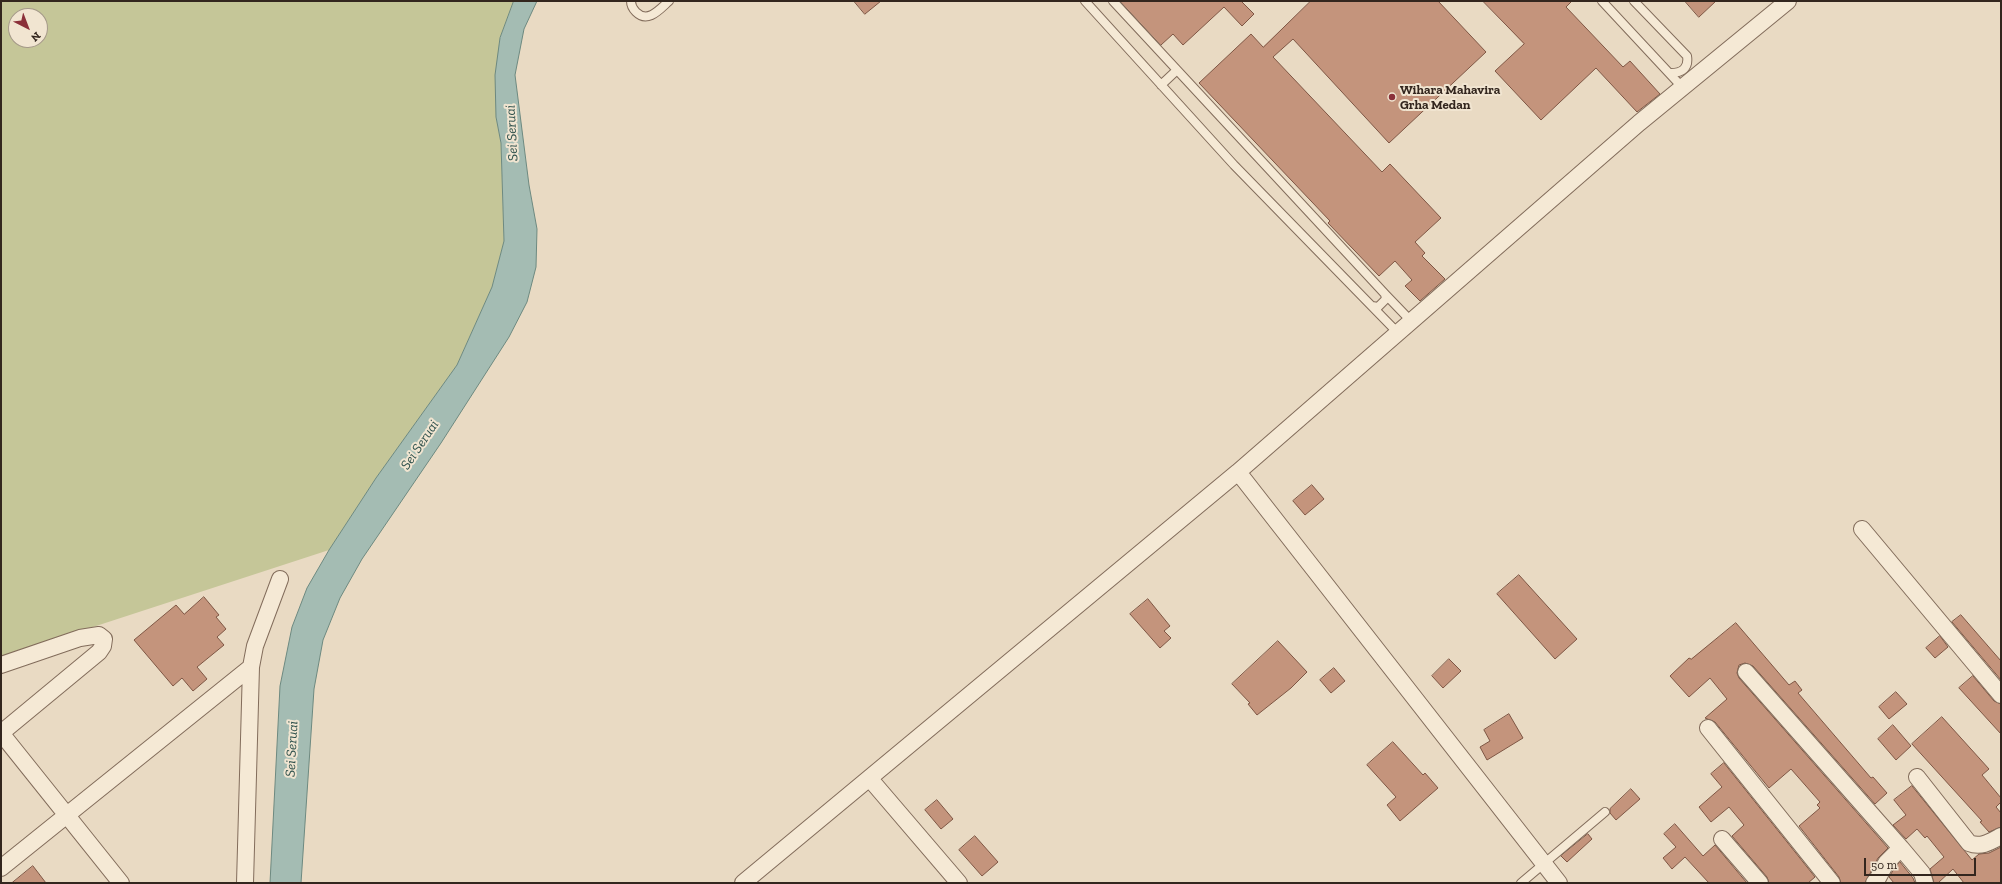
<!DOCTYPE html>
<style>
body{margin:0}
#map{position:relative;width:2002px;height:884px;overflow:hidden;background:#e9dac3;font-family:"Zilla Slab",serif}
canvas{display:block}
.frame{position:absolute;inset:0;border:2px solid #33261e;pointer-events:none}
.north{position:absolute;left:8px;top:8px;width:40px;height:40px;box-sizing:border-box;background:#f1e5d1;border:1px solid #a59989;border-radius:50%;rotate:138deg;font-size:11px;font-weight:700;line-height:16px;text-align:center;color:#33261e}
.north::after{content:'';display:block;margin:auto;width:14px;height:18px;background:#8b313a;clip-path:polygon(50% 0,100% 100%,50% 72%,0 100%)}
.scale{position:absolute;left:1864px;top:858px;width:112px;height:18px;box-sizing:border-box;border:2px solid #33261e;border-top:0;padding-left:5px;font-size:12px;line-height:14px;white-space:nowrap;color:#33261e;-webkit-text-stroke:3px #f1e5d1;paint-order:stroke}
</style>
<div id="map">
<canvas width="2002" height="884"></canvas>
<div class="frame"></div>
<div class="north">N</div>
<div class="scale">50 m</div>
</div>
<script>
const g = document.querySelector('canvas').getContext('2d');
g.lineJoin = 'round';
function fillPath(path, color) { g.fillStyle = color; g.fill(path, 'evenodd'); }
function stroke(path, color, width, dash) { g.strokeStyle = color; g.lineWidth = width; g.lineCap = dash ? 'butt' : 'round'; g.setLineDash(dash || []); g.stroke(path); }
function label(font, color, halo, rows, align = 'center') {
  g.font = font + ' "Zilla Slab",serif'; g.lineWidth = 4; g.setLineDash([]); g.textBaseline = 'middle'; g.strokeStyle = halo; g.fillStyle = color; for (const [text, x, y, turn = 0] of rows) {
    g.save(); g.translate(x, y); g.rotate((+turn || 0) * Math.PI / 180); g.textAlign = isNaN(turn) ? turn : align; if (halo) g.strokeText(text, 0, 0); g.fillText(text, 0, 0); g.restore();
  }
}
const green = new Path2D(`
 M1 1H514L500 38 496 117 501 143 504 241 492 287 457 365 376 478 329 550 1 657ZM16 16H40V40H16Z`);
const water = new Path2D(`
 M514 1H537L524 29 515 75 529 185 537 229 536 267 527 302 509 337 441 443 362 559 340 598 323 640 314 689 301 883H270L280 686 292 627 307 588 329 550 376 478 457 365 492 287 504 241 501 143 496 117 495 75 500 38Z`);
const building = new Path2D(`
 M854 1H881L865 14Z
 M1120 1H1241L1254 14 1242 26 1224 7 1183 45 1173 34 1161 45Z
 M1311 1H1438L1486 52 1389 143 1293 39 1273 57 1382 172 1390 164 1441 218 1415 242 1425 253 1422 256 1445 279 1420 301 1405 286 1412 280 1395 261 1379 276 1328 223 1330 221 1199 83 1251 34 1263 47Z
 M1483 1H1572L1566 7 1623 67 1630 61 1660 94 1637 112 1596 68 1541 120 1495 71 1524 44Z
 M1685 1H1716L1699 17Z
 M1312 485 1324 499 1305 515 1293 501Z
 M1519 575 1577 639 1555 659 1497 594Z
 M204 597 219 615 216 617 226 629 217 637 224 645 197 667 207 679 193 691 182 678 173 686 134 640 176 605 184 614Z
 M1148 599 1170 626 1164 631 1171 638 1160 648 1130 614Z
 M1961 615 2001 661V680L1952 622Z
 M1736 623 1789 685 1795 681 1802 690 1798 693 1871 778 1873 777 1887 793 1875 804 1753 666 1745 663 1739 665 1737 673 1739 678 1888 848 1878 858 1865 883H1841L1839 877 1799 826 1820 808 1817 805 1820 802 1791 769 1769 788 1715 722 1705 718 1727 699 1710 678 1689 697 1670 676 1689 658 1691 659Z
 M1940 636 1948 647 1935 658 1926 648Z
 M1278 641 1307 672 1291 688 1257 715 1248 704 1250 703 1232 684Z
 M1449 659 1461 671 1443 688 1432 676Z
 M1334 668 1345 681 1331 693 1320 680Z
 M1973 676 1994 701 2001 704V734L1959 688Z
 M1896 692 1907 704 1889 719 1879 707Z
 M1509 714 1523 738 1487 760 1480 747 1490 741 1484 730Z
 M1942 717 1989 769 1982 775 2001 798V802L1996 807 2001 813V827L1989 832 1980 822 1982 821 1912 744Z
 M1893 725 1911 746 1896 760 1878 739Z
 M1393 742 1423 775 1425 773 1438 788 1400 821 1387 805 1396 797 1367 765Z
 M1724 763 1815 877 1808 883H1769L1767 877 1732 836 1744 825 1729 807 1711 822 1699 807 1722 787 1711 774Z
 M1912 786 1972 860 1979 854 1989 853 2001 847V883H1964L1953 869 1938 883H1934L1930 869 1944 857 1927 836 1925 838 1917 829 1906 839 1893 825 1906 815 1894 800Z
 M1631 789 1640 799 1616 820 1610 813V809Z
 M937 800 953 819 941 829 925 810Z
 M1675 824 1703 856 1715 845 1747 883H1709L1685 857 1672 869 1663 858 1676 847 1664 834Z
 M1588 834 1592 839 1567 862 1561 856Z
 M975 836 998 862 982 876 959 850Z
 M1900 862 1913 878 1915 883H1894L1889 877 1894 869Z
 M33 866 46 883H12Z`);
const service = new Path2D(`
 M631 1C631 6 633 9 636 12 648 24 660 9 669 1
 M1085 1 1234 165 1398 333
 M1113 1 1385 294 1386 299 1378 307 1372 306
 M1602 1 1683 88
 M1634 1 1687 56C1689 68 1682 73 1671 73
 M1161 85 1177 70
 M1385 294 1411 321
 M1521 883 1605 812`);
const minor = new Path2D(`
 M1238 472 1559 883
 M1862 529 2001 695
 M1 665 80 638 99 635 104 639 103 646 99 652 1 733
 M1746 672 1901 848 1922 873 1925 883
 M1708 728 1832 883
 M1 733 121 883
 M1917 777 1969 843C1981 848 1990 842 2001 836
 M870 779 959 883
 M1722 839 1760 883
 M1 868 251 667
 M245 883 251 667 255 646 280 579
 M743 883 1238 472 1639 123 1788 1
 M1874 883 1878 878 1886 863 1901 848`);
const markers = [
 [1392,97,4,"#8b313a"]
];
const poiNames = [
 ["Wihara Mahavira",1400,90],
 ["Grha Medan",1400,105]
];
const waterNames = [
 ["Sei Seruai",512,133,-93],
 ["Sei Seruai",420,445,-56],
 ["Sei Seruai",292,749,-87]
];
fillPath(green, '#c5c698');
fillPath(water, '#a4bcb3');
stroke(water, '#6d8980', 1);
fillPath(building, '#c4947c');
stroke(building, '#7e5644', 1);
stroke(service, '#826c5b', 10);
stroke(minor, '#826c5b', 18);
stroke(service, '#f5e9d5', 8);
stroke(minor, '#f5e9d5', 16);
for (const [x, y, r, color] of markers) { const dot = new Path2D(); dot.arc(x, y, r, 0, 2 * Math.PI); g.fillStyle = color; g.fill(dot); stroke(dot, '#f1e5d1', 1.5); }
label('bold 13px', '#33261e', '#f1e5d1', poiNames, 'left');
label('italic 14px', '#2f514c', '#f1e5d1', waterNames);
</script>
